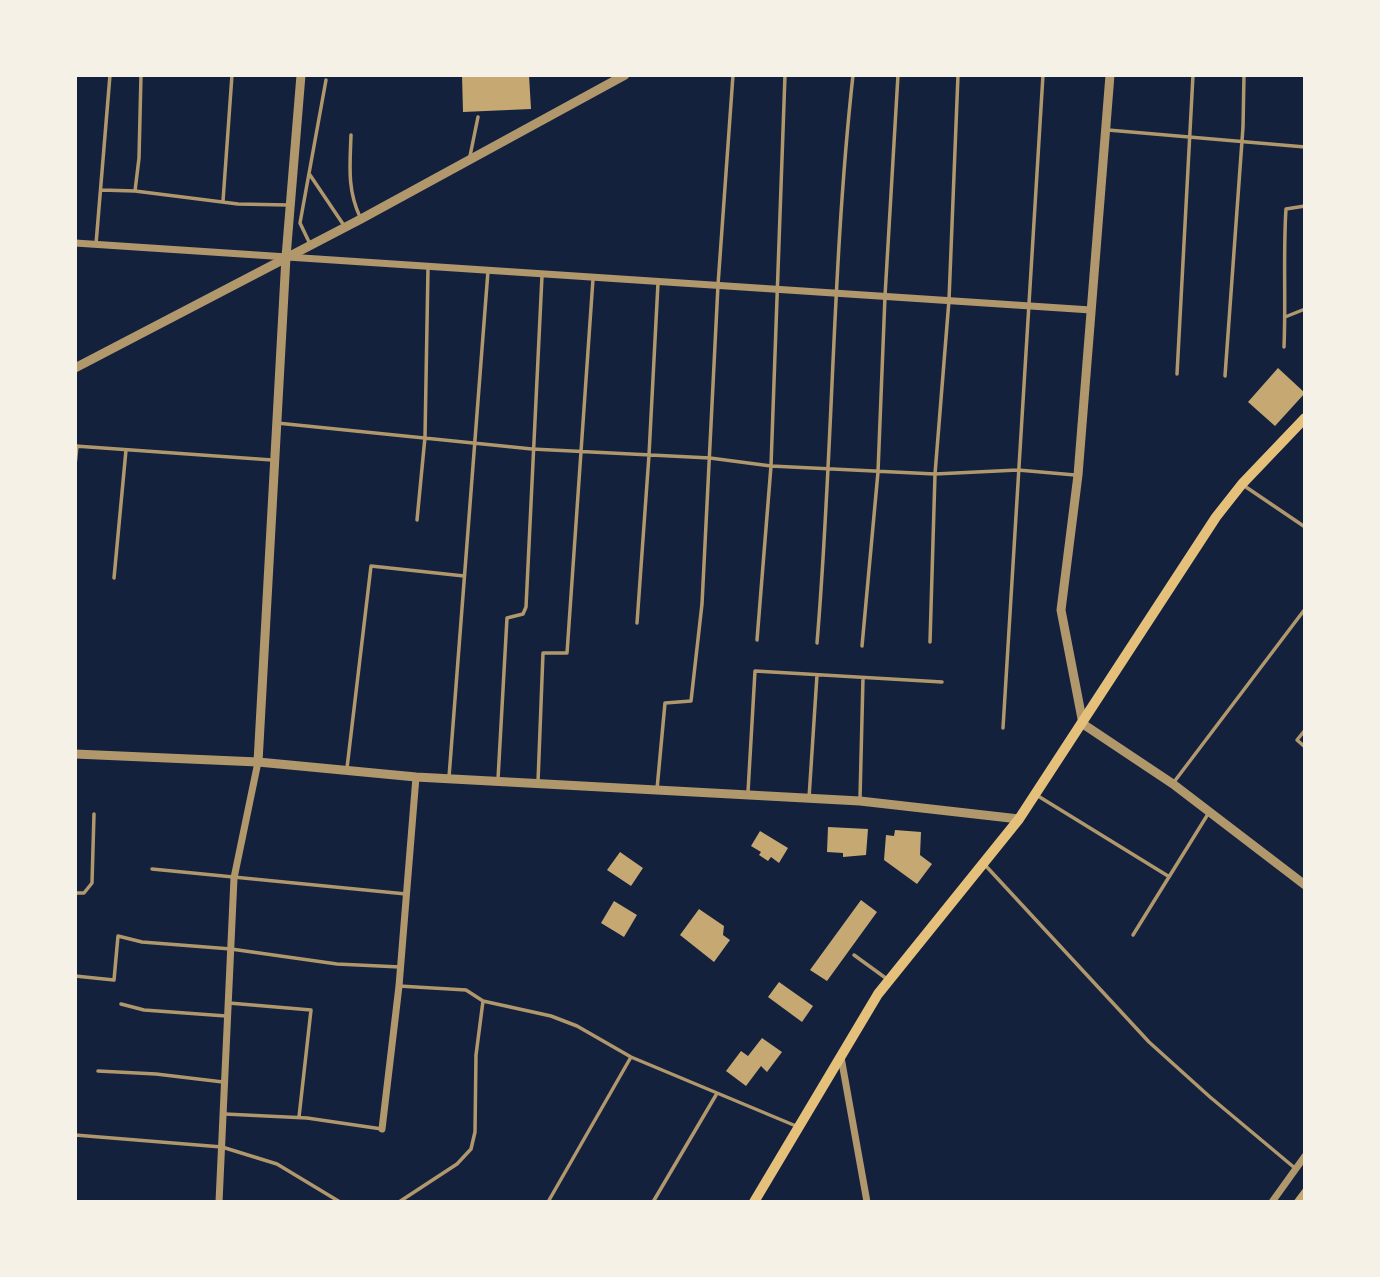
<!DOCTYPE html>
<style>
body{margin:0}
#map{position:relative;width:1380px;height:1277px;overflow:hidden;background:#14213d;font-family:Ubuntu,sans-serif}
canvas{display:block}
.frame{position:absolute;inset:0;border:77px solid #f6f1e7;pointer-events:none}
</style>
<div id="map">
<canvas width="1380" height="1277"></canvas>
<div class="frame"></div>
</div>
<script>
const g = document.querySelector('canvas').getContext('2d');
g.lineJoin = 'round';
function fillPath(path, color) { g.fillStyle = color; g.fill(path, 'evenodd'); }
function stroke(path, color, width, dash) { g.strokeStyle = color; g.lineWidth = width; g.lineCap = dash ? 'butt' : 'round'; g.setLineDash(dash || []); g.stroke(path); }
const building = new Path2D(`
 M462 75H529L531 109 463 112Z
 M1278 368 1305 393 1275 426 1248 402Z
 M828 827 868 829 866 855 843 857V853L827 852Z
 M895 830 921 832 920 855 932 864 917 884 884 860 886 835 894 836Z
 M760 831 788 848 779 863 771 857 768 861 759 855 761 852 751 846Z
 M620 852 643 868 631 886 607 870Z
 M861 900 877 912 827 981 810 970Z
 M614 901 637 915 624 937 601 923Z
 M699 909 724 926 723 935 730 940 714 962 680 935Z
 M779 982 813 1006 802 1022 768 997Z
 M762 1038 782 1052 767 1072 761 1066 746 1086 726 1071 741 1051 748 1056Z
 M1305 1186V1202H1293Z`);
const service = new Path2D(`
 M1108 130 1305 147
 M351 135C350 165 347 189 360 217
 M470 156 478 117
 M310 175 345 227
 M101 190 135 191 238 204 288 205
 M135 191 139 158 141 75
 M223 201 232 75
 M96 244 110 75
 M310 244 300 223 326 80
 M1285 317 1305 309
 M1284 347C1286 300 1283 255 1286 209L1305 206
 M1177 374 1193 75
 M1225 376 1243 127 1244 75
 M277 423 532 449 710 458 771 466 935 474 1018 470 1075 475
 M75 446 272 460
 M75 465 77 446
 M1243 485 1305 527
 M417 520 425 437 428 268
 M114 578 126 450
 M637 623 649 455 658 283
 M757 640 771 466 785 75
 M930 642 935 474 949 300 958 75
 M817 643C833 454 832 264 853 75
 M862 646 878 472 885 296 898 75
 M1003 728 1043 75
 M1305 730 1297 740 1305 747
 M347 768 371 566 464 576
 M449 777 488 271
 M498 779 507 618 523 614 526 607 542 276
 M538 782 543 653H567L593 279
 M1174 782 1305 609
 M657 789 665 703 691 701 702 604 718 285 733 75
 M748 792 755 671 942 682
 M1038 796 1168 876
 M809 798 817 675
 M860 798 863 678
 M985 865 1149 1042 1210 1097 1296 1169
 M152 869 406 894
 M75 893H84L92 883 94 814
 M1133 935 1208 814
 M854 955 887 979
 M75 976 114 980 118 936 142 942 231 949 337 964 400 967
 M399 986 466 990 483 1001 551 1016 577 1026 631 1057 796 1126
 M229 1003 311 1010 299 1117
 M121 1004 144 1010 226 1016
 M98 1071 156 1074 223 1082
 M225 1114 307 1118 382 1129
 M75 1135 222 1147 277 1164 340 1202
 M399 1202 457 1164 471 1149 475 1132 476 1055 483 1001
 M548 1202 631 1057
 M653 1202 716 1095`);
const minor = new Path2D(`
 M75 243 1091 310
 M841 1057 867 1202
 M382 1129 399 986 416 777
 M219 1202 234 878 258 762
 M1272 1202 1305 1156`);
const tertiary = new Path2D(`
 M1110 75 1078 475 1061 610 1083 724 1173 784 1305 885
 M75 368 361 219 625 75
 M75 754 258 762 416 777 860 801 1019 819
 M258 762 286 257 301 75`);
const secondary = new Path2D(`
 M754 1202 878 994 1019 819 1216 517 1242 484 1305 418`);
fillPath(building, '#c6a872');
stroke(service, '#b1986c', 3.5);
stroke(minor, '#b1986c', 7);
stroke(tertiary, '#b1986c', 9);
stroke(secondary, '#e5c07b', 10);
</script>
